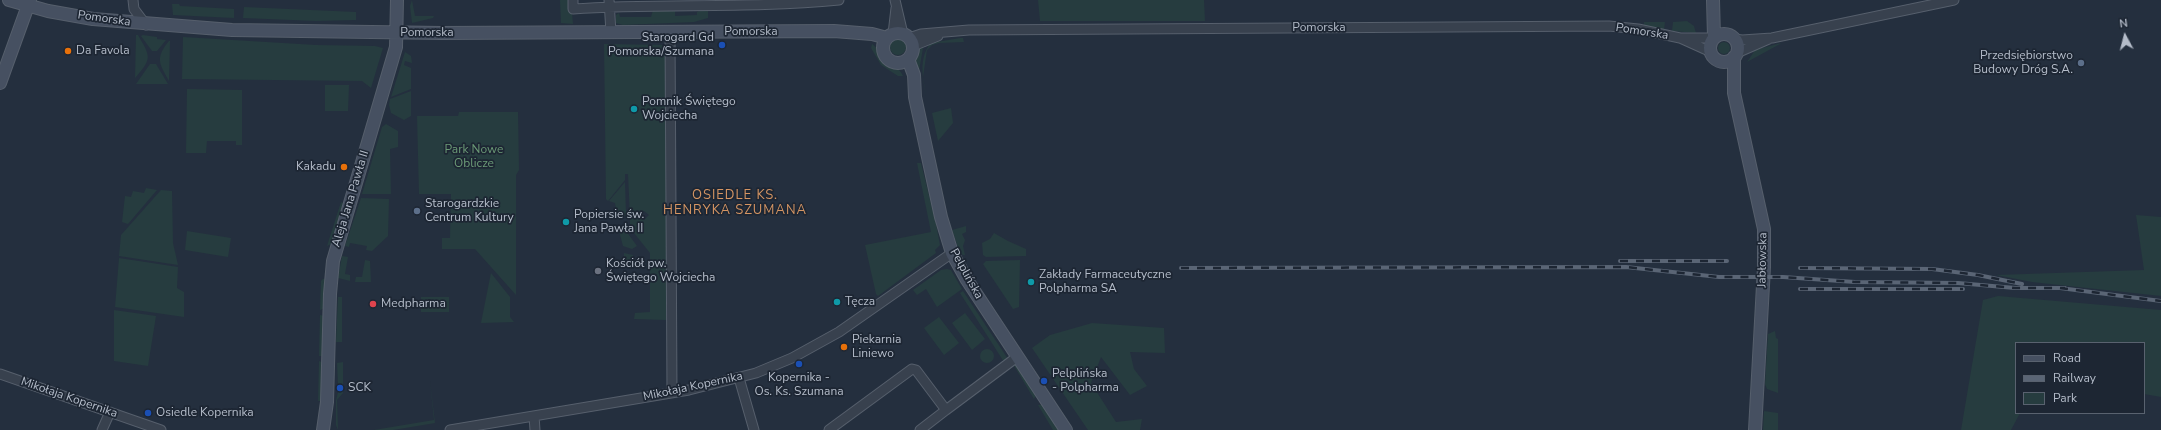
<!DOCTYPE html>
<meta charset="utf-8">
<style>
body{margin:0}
#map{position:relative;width:2161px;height:430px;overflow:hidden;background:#242f3e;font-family:"Nunito Sans",sans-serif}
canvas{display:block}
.legend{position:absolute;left:2015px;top:342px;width:130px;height:72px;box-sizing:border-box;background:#1d2633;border:1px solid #59626f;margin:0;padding:5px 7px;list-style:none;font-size:12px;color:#b4bcc9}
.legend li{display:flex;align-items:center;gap:8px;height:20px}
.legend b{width:20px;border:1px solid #59626f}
.north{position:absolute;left:2105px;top:16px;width:40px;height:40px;-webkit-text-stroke:3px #1d2633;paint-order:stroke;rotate:353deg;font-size:11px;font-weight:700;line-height:16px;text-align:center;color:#b4bcc9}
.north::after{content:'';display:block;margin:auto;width:14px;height:18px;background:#b4bcc9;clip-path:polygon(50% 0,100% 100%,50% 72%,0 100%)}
</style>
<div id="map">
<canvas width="2161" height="430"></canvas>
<ul class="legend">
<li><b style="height:5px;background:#465061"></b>Road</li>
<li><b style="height:5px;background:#5a6575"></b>Railway</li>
<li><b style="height:11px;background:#263c3f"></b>Park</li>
</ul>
<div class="north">N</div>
</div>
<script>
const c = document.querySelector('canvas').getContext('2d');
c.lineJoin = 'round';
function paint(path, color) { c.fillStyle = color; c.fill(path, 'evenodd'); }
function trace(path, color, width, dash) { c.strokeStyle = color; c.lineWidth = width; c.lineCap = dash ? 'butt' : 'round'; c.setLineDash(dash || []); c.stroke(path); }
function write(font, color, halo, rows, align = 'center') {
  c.font = font + ' "Nunito Sans",sans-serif'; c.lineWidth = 3.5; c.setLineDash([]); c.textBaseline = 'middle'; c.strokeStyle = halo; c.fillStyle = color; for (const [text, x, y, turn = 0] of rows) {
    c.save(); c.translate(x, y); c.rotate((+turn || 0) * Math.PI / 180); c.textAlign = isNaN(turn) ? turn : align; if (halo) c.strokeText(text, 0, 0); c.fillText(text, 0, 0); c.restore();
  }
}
paint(new Path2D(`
 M412 0 415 16H434L433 18 412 23 410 6Z
 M560 0H571L573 24 561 23Z
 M1038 0H1204L1205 21H1040Z
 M172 4H179L180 6 234 9V18L173 15Z
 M244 7 356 12V20L316 21 243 18Z
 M705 9 708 10V18L694 22 623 25 616 23V15L619 13 620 17H651L653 10H675V16L697 15V12Z
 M1687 21 1694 26 1696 33 1672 31 1673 22Z
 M1644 22H1665L1664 30 1644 26Z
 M136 35H138C151 57 152 59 135 78Z
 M143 35 157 37V39L166 40 157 51H152L141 36Z
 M183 37 316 45 375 46 383 48 371 88 362 81 182 79Z
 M960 38H963L964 42 939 43 932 45 927 50 923 77 926 96C923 78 918 58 931 43Z
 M890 47a8 8 0 1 1 16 0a8 8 0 1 1-16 0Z
 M169 41H170L169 81C159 63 155 58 169 41Z
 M1718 48a6 6 0 1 1 12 0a6 6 0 1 1-12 0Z
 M1781 43 1780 44 1747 62 1755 50Z
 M604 44 666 45V320L634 319 635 313 650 312V253L630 228V218L640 217 644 220 649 215 644 211 640 215 630 217 628 174H625V180L608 201 606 199Z
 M872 44C878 48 879 54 884 59 890 67 899 66 903 76H898L881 65 871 48Z
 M922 44 923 48 919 71 913 59 917 48Z
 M405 52 411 56 412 63 405 61 404 65 411 68V89L391 97Z
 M150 64H156L168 84H136Z
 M325 85H349L348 111H325Z
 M187 89 242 90V145H236V141H207L206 153H186Z
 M411 91V116L404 120 391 113 389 105 390 99Z
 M951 108 953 123 938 141 932 113Z
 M459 112H518L519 170 516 175V295L475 249H442V238H450L451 194H419L417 116H458Z
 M386 124 398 131V147L390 149 391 194H362L382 127Z
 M917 163H921L934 216 923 164 925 166 940 245 935 250 936 253 878 296 876 294 865 245 931 232Z
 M625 182 626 213 625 216H617L615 203 609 201Z
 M146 188 157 190 128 224 122 222 125 196 131 197 133 191 144 193Z
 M161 190 172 191 173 243 178 265 119 256 121 235Z
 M361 198 389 199 388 236 372 251 366 250 367 246 350 243 349 247 345 246Z
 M341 202 345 204 333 243 327 246Z
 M2136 215 2161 217V296L2032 282 1996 275 2144 270Z
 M966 226V232L962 234 965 240 963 246 965 255H963L960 253 952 230Z
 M187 231 231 238 228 257 185 250Z
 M619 231H626L637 246 632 249 623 246Z
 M994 233 1008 241 1026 249V256L986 257 983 255 982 243 990 239Z
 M624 253 633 255V266H624Z
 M342 256 348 257 345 274 350 275V281L338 278Z
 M119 258 178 267 177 288 184 292V317L115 307Z
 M365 260 370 261 371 282H355L356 277H362Z
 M1020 260 1019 307 1013 309 983 264 986 261Z
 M947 269 951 270 962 289 937 307 926 289 917 295 913 290 941 270Z
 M491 273 510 297V317L514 322 481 323Z
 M323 279H326L325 308 320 310 321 281Z
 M963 291 1008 359 1004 362 960 293Z
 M1998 296 2161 310V397L2144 394V343H2016V413H2020L2011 430H1961L1983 300Z
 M338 297H342V342H336Z
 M421 297H449V312H421Z
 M114 310 156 316 148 366 114 361Z
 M965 313 985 339 972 350 952 323Z
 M320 315 325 316 324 355 322 356H319Z
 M939 317 959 343 944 355 924 328Z
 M1092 323 1164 328 1165 353 1130 352 1134 369 1147 386 1130 395 1101 357 1091 383 1116 422 1142 419 1140 430H1088L1032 348 1050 335Z
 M1775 331 1776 338 1778 339V393L1767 389 1765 384 1768 334Z
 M980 356a7 7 0 1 1 14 0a7 7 0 1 1-14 0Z
 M319 361 324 363 321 401H318Z
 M343 362V393L337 400 338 430 336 425V400L340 385 338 384 337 363Z
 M1013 364H1016L1036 395 1034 399Z
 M430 381 435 423 393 430H374L434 420Z
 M1038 405H1043L1059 430H1053Z
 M1764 411 1778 413V430H1763Z`), '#263c3f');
const street = new Path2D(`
 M133 0 134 9 146 25
 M573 0V9C662 3 750 9 839 0
 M609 0 611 33
 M895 0 903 34
 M670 32 672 393
 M893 34 896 8
 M909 38 921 34 969 30 1609 26 1638 29 1680 38H1713
 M1680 38 1711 52
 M1735 39 1742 40 1772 38 1954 0
 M913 46 938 36
 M1737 53 1769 39
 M0 374 161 430
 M739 378 754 430
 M534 416 535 430
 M102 430 110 412
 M450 430 689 390 756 373 792 358 839 332 952 253
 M829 430 912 369 916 370 946 410 1017 357
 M920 430 946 410`);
const secondary = new Path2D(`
 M9 0 48 11 93 19 232 30 441 33 834 31 872 34 887 38
 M1713 0 1714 37
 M883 48a15 15 0 1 1 30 0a15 15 0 1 1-30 0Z
 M1710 48a14 14 0 1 1 28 0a14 14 0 1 1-28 0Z
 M1734 57V93L1764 229V267L1755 430
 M908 59 914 75 915 97 941 217 952 253 967 280 1066 430
 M0 83 30 0
 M323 430 327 402 330 294 333 261 396 47 397 0`);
trace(street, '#565f6c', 11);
trace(secondary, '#565f6c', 14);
trace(street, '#38414e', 9);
trace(secondary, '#465061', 12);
const rail = new Path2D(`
 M1620 261H1727
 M1181 268 1626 267 1719 277H1783L1855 282 1958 283 2015 288H2065
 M1800 268 1932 269 1978 275 2022 284
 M2060 288 2161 301
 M1800 289H1963`);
trace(rail, '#5a6575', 4);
trace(rail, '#1d2633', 2.5, [8]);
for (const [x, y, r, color] of [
 [722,45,4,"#1a4fb4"],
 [68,51,4,"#e8710a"],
 [2081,63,4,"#5c6f8a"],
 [634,109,4,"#0f9aa8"],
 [344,167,4,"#e8710a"],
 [417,211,4,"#5c6f8a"],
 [566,222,4,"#0f9aa8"],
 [598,271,4,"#6b7280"],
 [1031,282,4,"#0f9aa8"],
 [837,302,4,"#0f9aa8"],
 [373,304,4,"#e0444e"],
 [844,347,4,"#e8710a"],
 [799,364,4,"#1a4fb4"],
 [1044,381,4,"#1a4fb4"],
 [340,388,4,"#1a4fb4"],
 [148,413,4,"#1a4fb4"]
]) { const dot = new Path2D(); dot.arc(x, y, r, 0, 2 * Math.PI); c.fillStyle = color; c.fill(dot); trace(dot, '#1d2633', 1.5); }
write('12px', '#b4bcc9', '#1d2633', [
 ["Pomorska",104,19,8],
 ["Pomorska",1319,28],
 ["Pomorska",751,32],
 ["Pomorska",1642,32,9],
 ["Pomorska",427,33],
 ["Aleja Jana Pawła II",351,199,-73],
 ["Jabłowska",1763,260,-89],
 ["Pelplińska",966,274,61],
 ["Mikołaja Kopernika",693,387,-12],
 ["Mikołaja Kopernika",69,398,19]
]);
write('12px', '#b4bcc9', '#1d2633', [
 ["Starogard Gd",714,38,"right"],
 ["Pomorska/Szumana",714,52,"right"],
 ["Da Favola",76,51],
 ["Przedsiębiorstwo",2073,56,"right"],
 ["Budowy Dróg S.A.",2073,70,"right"],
 ["Pomnik Świętego",642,102],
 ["Wojciecha",642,116],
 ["Kakadu",336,167,"right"],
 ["Starogardzkie",425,204],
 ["Centrum Kultury",425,218],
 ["Popiersie św.",574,215],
 ["Jana Pawła II",574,229],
 ["Kościół pw.",606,264],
 ["Świętego Wojciecha",606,278],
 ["Zakłady Farmaceutyczne",1039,275],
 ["Polpharma SA",1039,289],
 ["Tęcza",845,302],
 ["Medpharma",381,304],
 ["Piekarnia",852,340],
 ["Liniewo",852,354],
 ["Pelplińska",1052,374],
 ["- Polpharma",1052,388],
 ["Kopernika -",799,378,"center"],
 ["Os. Ks. Szumana",799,392,"center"],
 ["SCK",348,388],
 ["Osiedle Kopernika",156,413]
], 'left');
write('12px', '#6b9a76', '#1d2633', [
 ["Park Nowe",474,150],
 ["Oblicze",474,164]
]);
c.letterSpacing = '1px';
write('13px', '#d59563', '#1d2633', [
 ["OSIEDLE KS.",735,196],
 ["HENRYKA SZUMANA",735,211]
]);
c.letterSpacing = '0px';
</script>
